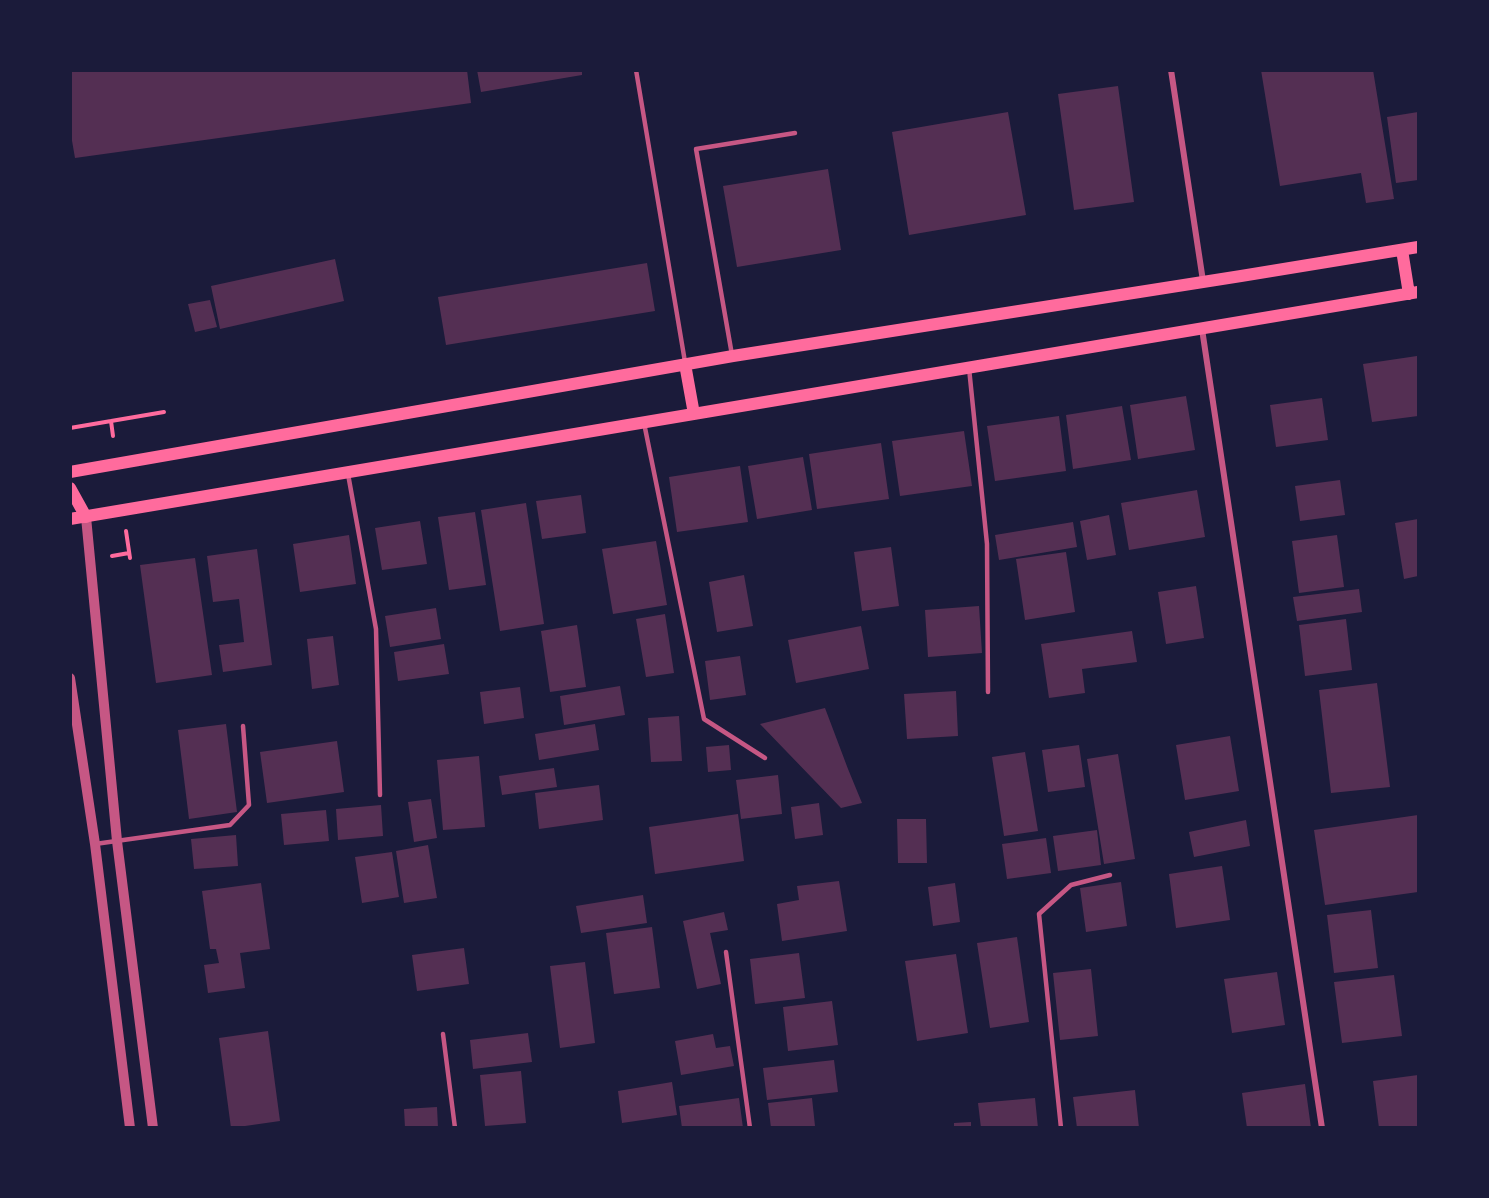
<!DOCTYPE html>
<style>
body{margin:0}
#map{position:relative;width:1489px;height:1198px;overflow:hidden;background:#1b1b3a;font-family:Lato,sans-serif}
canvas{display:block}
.frame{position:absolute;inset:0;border:72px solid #1b1b3a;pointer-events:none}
</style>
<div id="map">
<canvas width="1489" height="1198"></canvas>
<div class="frame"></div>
</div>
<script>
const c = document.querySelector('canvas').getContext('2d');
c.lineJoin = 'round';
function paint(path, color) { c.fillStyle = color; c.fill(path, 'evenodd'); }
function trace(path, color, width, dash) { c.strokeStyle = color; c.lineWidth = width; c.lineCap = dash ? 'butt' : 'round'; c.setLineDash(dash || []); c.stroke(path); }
paint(new Path2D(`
 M70 70H467L471 103 75 158 70 129Z
 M477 70H582V75L481 92Z
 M1261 70H1373L1394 199 1366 203 1361 173 1280 186Z
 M1118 86 1134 202 1074 210 1058 94Z
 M1008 112 1026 215 909 235 892 132Z
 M1418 112V180L1396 183 1387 117Z
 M828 169 841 250 737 267 723 186Z
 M335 259 344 301 220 329 211 286Z
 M647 263 655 311 446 345 438 297Z
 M210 300 217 327 195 332 188 304Z
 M1417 356 1418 365V416L1372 422 1363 364Z
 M1186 396 1195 450 1138 459 1130 405Z
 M1322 398 1328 440 1276 447 1270 405Z
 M1122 406 1131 460 1073 469 1066 415Z
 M1059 416 1066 471 995 481 987 426Z
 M964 431 972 486 900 496 892 441Z
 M881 443 889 499 817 509 809 454Z
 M803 457 812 510 757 519 748 466Z
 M740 466 748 522 677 532 669 477Z
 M1340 480 1345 515 1300 521 1295 486Z
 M1197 490 1205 537 1129 550 1121 503Z
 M581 495 586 533 542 539 536 501Z
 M526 503 544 624 500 631 481 510Z
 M475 512 486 585 449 590 438 517Z
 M1109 515 1116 555 1087 560 1080 521Z
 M1418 519V576L1404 579 1395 523Z
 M420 521 427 564 382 570 375 528Z
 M1073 522 1077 547 999 560 995 535Z
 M349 535 356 584 300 592 293 544Z
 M1337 535 1344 587 1299 593 1292 541Z
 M656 541 667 605 613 614 602 549Z
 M891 547 899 606 862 611 854 552Z
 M257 549 272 665 223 672 219 645 244 642 239 599 213 602 207 556Z
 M1066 552 1075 612 1025 620 1016 559Z
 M195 558 212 675 156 683 140 565Z
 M744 575 753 626 717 632 709 582Z
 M1196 586 1204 638 1166 644 1158 592Z
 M1359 589 1362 612 1297 621 1293 597Z
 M979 606 982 653 928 657 925 610Z
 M436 608 441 639 390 647 385 616Z
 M665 614 674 673 646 677 636 619Z
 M1346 619 1352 670 1305 676 1299 625Z
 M577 625 586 687 550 692 541 631Z
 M861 626 869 669 796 683 788 640Z
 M1132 631 1137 662 1082 669 1085 693 1049 698 1041 644Z
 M333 636 339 685 312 689 307 639Z
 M444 644 449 674 398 681 394 652Z
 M740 656 746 695 710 700 705 661Z
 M1377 683 1390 787 1331 793 1319 690Z
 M620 686 625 715 564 725 560 696Z
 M520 687 524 718 484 724 480 692Z
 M956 691 958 736 907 739 904 694Z
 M825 708 848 769 862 803 841 808 760 724Z
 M679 716 682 761 651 762 648 718Z
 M226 724 237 812 189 819 178 730Z
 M595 724 599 750 539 760 535 734Z
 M1230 736 1239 791 1185 800 1176 745Z
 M337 741 344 792 267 803 260 752Z
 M729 745 731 770 708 772 706 747Z
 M1079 745 1085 787 1048 792 1042 750Z
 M1025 752 1038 831 1004 836 992 757Z
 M1118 754 1135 859 1104 864 1087 759Z
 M479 756 485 827 443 830 437 760Z
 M554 768 557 787 502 795 499 776Z
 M778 775 782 814 741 819 736 780Z
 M599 785 603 820 539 829 535 793Z
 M431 799 437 838 414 842 408 802Z
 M819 803 823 835 795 839 791 807Z
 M381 805 383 836 338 840 336 809Z
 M326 810 329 841 284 845 281 814Z
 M738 814 744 861 655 874 649 827Z
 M1418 815V892L1325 905 1314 830Z
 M897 819H926L927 863H898Z
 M1246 820 1250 846 1194 857 1189 832Z
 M1097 830 1101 865 1058 871 1053 836Z
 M236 835 238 866 194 869 191 839Z
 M1046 838 1051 873 1007 879 1002 844Z
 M428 845 437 898 404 903 396 851Z
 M392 852 399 897 362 903 355 857Z
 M1222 866 1230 920 1176 928 1169 874Z
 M839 881 847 931 782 941 777 904 799 900 797 886Z
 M1121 882 1127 926 1086 932 1080 888Z
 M261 883 270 949 240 953 245 988 208 993 204 965 219 963 216 949H210L202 891Z
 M955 883 960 922 933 926 928 887Z
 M643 895 647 923 581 933 576 906Z
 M1371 910 1378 968 1334 973 1327 915Z
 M724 912 728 930 710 933 721 984 697 989 683 921Z
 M652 927 660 988 614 994 606 933Z
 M1017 937 1029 1022 990 1028 977 943Z
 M464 948 469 984 417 991 412 955Z
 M799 953 805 998 755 1004 750 959Z
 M956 954 968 1033 917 1041 905 961Z
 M585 962 595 1043 560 1048 550 966Z
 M1091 969 1098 1036 1060 1040 1053 973Z
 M1277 972 1285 1025 1232 1033 1224 979Z
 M1394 975 1402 1036 1342 1043 1334 982Z
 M832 1001 838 1045 788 1051 783 1007Z
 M268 1031 280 1121 231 1128 219 1038Z
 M528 1033 532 1062 473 1069 470 1040Z
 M713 1034 716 1048 730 1046 734 1066 681 1075 675 1041Z
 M834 1060 838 1092 767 1100 763 1068Z
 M521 1071 526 1123 485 1126 480 1075Z
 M1418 1075V1128H1379L1373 1081Z
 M672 1082 677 1115 622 1123 618 1091Z
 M1305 1084 1311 1128H1247L1242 1093Z
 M1135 1090 1139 1128H1077L1073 1097Z
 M739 1098 743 1128H682L679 1106Z
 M812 1098 815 1126H804L805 1128H771L768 1103Z
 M1035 1098 1038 1128H981L978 1103Z
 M437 1107 438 1128H405L404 1109Z
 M971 1122V1128H954V1123Z`), '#542f53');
trace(new Path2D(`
 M111 421 113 436
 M70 428 164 412
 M126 531 130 558
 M112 556 129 553`), '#ff6b9d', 4);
trace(new Path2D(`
 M636 70 685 362
 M732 355 696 149 795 133
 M969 368 987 544 988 692
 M644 423 704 719 765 758
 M348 474 376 629 380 795
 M95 844 230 825 249 805 243 726
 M726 952 750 1128
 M443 1034 455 1128
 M1061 1128 1039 914 1071 885 1110 875`), '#c65784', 4.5);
trace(new Path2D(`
 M1171 70 1203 281
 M1202 329 1322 1128`), '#c65784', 6);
trace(new Path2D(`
 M86 517 117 841 153 1128
 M70 678 95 844 130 1128`), '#c65784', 10);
trace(new Path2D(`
 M1402 250 1409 294
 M685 364 694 414
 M70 472 733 356 1241 276 1418 247
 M70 488 86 517
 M70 519 1418 292`), '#ff6b9d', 12);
</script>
